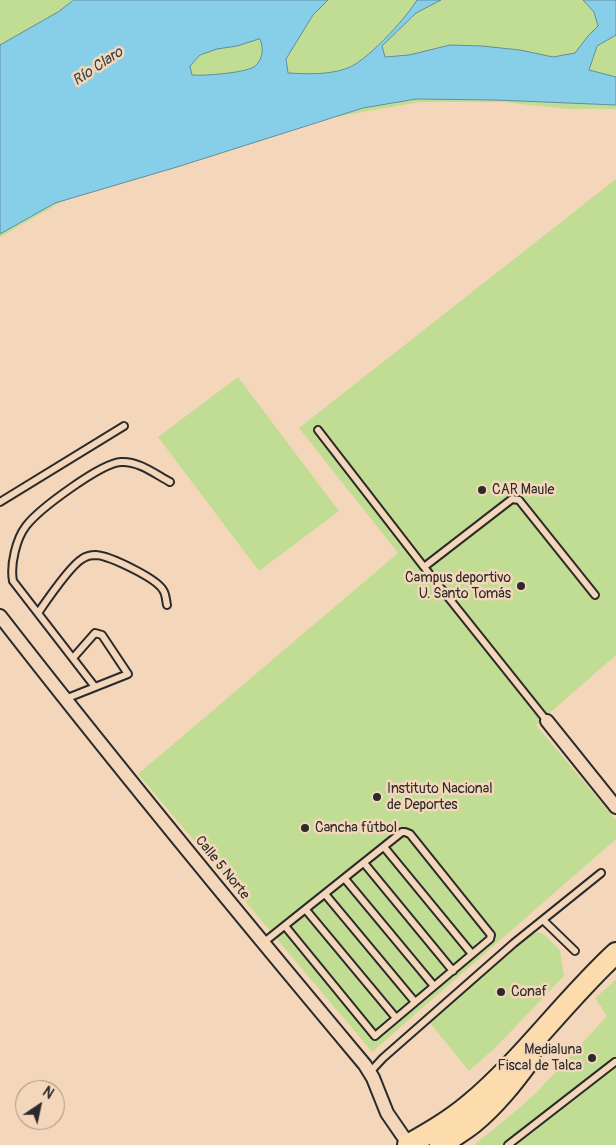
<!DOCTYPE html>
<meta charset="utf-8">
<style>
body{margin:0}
#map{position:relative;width:616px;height:1145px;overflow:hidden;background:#f4d7ba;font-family:Pangolin,sans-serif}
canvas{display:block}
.north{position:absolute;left:15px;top:1080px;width:50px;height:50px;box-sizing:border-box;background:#f4d7ba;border:1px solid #a49281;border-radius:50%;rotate:34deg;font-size:14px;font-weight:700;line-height:20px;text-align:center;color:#2b2b2b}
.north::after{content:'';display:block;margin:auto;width:18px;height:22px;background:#2b2b2b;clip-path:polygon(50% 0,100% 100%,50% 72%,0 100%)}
</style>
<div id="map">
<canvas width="616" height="1145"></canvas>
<div class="north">N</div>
</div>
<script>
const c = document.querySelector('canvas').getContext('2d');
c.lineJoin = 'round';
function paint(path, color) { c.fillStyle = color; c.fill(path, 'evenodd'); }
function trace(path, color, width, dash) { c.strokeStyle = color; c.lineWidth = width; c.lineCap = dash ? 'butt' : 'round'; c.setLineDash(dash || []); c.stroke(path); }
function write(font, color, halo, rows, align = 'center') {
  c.font = font + ' Pangolin,sans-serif'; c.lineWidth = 5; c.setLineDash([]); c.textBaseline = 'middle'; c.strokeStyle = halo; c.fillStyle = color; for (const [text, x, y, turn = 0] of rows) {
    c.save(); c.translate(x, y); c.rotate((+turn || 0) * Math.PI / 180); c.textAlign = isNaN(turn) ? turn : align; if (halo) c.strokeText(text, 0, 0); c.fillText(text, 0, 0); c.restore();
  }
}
paint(new Path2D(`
 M0 0H616V109H568L502 102H421L334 117 235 141 61 202 0 237Z
 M616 179V655L536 725 616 820V839L372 1052 138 774 398 553 299 428Z
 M238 377 339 511 259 571 158 437Z
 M539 932 545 935 560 950 564 976 495 1048 469 1071 430 1023 529 936Z
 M616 980V1145H474L518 1109 536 1093 607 1016 595 998Z`), '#c1dd94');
const water = new Path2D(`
 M74 0H328L313 15 286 59 288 73C306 74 327 75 345 69 366 63 406 18 417 0H441L416 13 382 46 385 57 409 55 450 45 482 46 520 50 553 57 575 53 588 36 598 26 594 12 583 0H616V35L597 46 589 70 616 77V105L496 100 416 99 363 108 177 167 55 203 0 234V45L58 12ZM260 39C264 49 263 60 254 67 243 73 205 76 192 75L190 66 200 55 217 49 237 46Z`);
paint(water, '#87cfe8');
trace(water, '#628d9c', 1);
const service = new Path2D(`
 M318 430 424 567
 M0 502 124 426
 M38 613C47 600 70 566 82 559 86 556 91 555 96 555 110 556 156 578 163 590 166 594 166 601 167 605
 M95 687 13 581C10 565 16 539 26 526 39 509 101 463 121 462 139 461 155 474 170 482
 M65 699 128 674 102 635 95 633 73 658
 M547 721 424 567 512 499 519 500 595 595
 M384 847 472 954
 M364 863 453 971
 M345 879 434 986
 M325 894 415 1002
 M306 910 396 1018
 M543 920 575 951
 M263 943C310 906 356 869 402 832H405L410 834 491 935 490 939 375 1036 285 926
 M370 1072 383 1058 514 943 601 873
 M508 1145 615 1062`);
const minor = new Path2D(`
 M0 616C118 768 241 917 365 1065L373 1078 387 1113 409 1145
 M547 721 616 807`);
const primary = new Path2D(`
 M408 1145C429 1133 450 1121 469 1105 523 1060 564 1001 616 953
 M440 1145C451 1138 463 1131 473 1123 496 1104 513 1082 530 1059`);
trace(service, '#2b2b2b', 10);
trace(minor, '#2b2b2b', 16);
trace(primary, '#2b2b2b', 24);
trace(service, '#f4d7ba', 6);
trace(minor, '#f4d7ba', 12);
trace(primary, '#fcdcac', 20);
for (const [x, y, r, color] of [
 [482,490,5,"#2b2b2b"],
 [521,586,5,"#2b2b2b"],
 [377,797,5,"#2b2b2b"],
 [305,828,5,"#2b2b2b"],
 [501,992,5,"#2b2b2b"],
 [592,1058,5,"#2b2b2b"]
]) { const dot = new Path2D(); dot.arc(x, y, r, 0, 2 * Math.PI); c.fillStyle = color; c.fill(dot); trace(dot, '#f4d7ba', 2); }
write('14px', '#2b2b2b', '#f4d7ba', [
 ["CAR Maule",492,490],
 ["Campus deportivo",511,578,"right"],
 ["U. Santo Tomás",511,594,"right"],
 ["Instituto Nacional",387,789],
 ["de Deportes",387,805],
 ["Cancha fútbol",315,828],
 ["Conaf",511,992],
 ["Medialuna",582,1050,"right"],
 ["Fiscal de Talca",582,1066,"right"]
], 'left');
write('14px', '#2b2b2b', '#f4d7ba', [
 ["Calle 5 Norte",222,868,51]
]);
write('italic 15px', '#394447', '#f4d7ba', [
 ["Río Claro",98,67,-34]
]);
</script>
